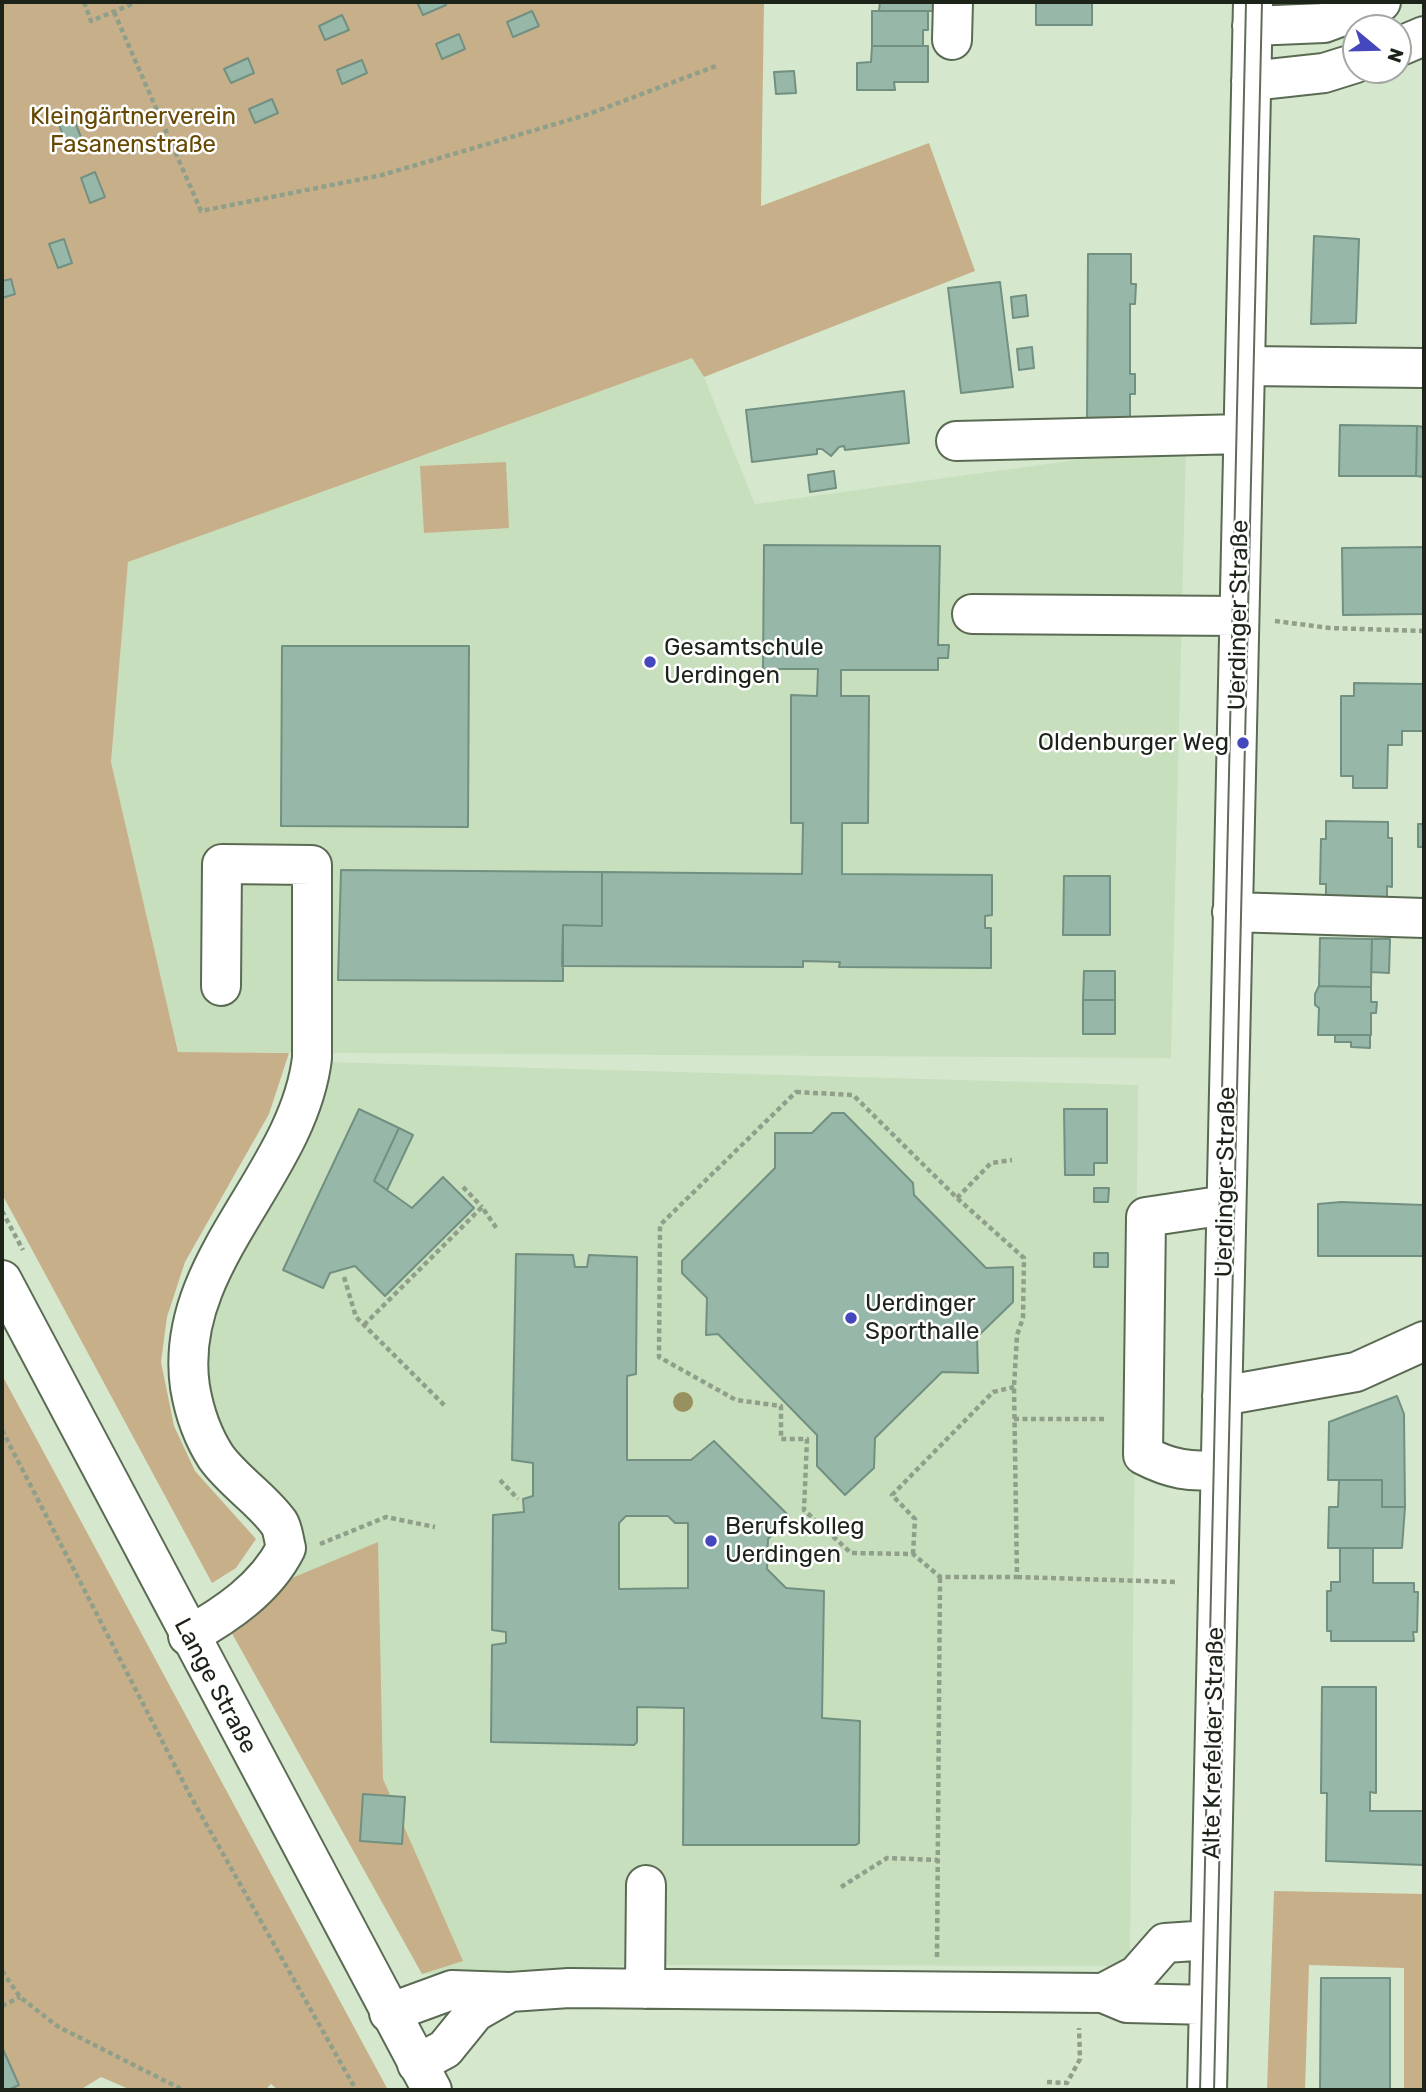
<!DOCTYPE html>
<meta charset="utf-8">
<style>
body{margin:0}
#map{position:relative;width:1426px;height:2092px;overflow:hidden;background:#d5e8cd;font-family:Rubik,sans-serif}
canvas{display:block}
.frame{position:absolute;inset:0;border:4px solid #1c2319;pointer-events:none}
.north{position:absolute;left:1342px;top:14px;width:70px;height:70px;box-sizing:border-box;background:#fff;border:2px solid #a4a7a3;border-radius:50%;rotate:109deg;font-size:19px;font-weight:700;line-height:28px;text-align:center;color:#1c2319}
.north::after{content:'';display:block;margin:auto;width:24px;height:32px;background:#4548bd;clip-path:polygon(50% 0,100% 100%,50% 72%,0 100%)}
</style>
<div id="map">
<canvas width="1426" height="2092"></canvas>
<div class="frame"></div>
<div class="north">N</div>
</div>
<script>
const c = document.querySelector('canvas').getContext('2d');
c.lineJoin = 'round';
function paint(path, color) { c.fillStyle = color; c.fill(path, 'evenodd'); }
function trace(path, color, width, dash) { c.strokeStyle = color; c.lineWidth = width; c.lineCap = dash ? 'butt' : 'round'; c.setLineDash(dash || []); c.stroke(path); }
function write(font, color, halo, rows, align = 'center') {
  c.font = font + ' Rubik,sans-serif'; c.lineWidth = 5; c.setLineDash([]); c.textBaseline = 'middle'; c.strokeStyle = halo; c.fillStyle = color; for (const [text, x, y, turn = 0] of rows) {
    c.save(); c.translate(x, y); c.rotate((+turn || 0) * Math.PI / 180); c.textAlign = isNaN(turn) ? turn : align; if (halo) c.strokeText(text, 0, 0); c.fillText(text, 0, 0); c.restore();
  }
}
paint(new Path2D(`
 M692 358 704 377 755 504 1186 445 1171 1058 178 1052 111 762 128 561Z
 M327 1062 1138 1085 1130 1966 645 1965 422 1974 229 1628 292 1578 286 1504 232 1451 201 1380 211 1308Z`), '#c8dfbe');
paint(new Path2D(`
 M2 2H764L761 206 929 143 975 271 704 377 692 358 128 562 111 762 178 1052 289 1053 269 1114 185 1262 167 1317 161 1362 174 1426 195 1471 256 1539 236 1568 212 1583 2 1194Z
 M506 462 509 528 424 533 420 466Z
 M2 1375 388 2090H278L271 2084 265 2090H131L101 2077 80 2090H2Z
 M378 1542 383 1779 463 1961 422 1974 229 1628 292 1578Z
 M1274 1891 1424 1894V2090H1404V1968L1309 1965 1305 2090H1267Z`), '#c7b089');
const building = new Path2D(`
 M417 2H445L446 5 423 15Z
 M880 2H935V11H879Z
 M1036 2H1092V25H1036Z
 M532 11 539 26 513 37 507 22Z
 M872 11H928V30H923V46H872Z
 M342 15 349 30 325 40 319 26Z
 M459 34 465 49 442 59 436 44Z
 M872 46H928V82H894L895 90H857V63L871 62Z
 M248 58 254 73 231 83 224 69Z
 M362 60 367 73 342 84 337 70Z
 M794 71 796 93 776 94 774 72Z
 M272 99 278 113 255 123 249 109Z
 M74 120 84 144 69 150 59 125Z
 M95 172 105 197 90 203 81 178Z
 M1314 236 1359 239 1356 323 1311 324Z
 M64 239 72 263 58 268 49 244Z
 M1088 254H1131V284H1136L1135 304H1130V374H1135V394H1130V424H1087Z
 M11 279 15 294 2 298V281Z
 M1000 282 1013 387 961 393 948 288Z
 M1026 295 1028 316 1013 318 1011 297Z
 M1032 347 1034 368 1019 370 1017 349Z
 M904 391 909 443 845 450 844 446 839 447 831 456 822 449H817V454L752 462 746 410Z
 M1340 425 1417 426 1416 476H1339Z
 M1417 426 1424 427V477L1416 476Z
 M834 471 836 488 810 492 808 475Z
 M764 545 940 546 938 645H949L948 658H938V670H841V696H869L868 823H842V874L992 875V915L985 916V928H991V968L839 967 840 962 803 961V967L562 966 563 925 602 926V872L802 874 803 823H791V695L817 696 818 669H763Z
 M1424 547V614L1343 615 1342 548Z
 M282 646H469L468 827 281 826Z
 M1354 683 1424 684V731H1402V745H1388L1387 788H1353V776H1341V696H1354Z
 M1326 821 1388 822V838H1392V887L1387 886V903H1326V884H1320L1321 839H1326Z
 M1418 824H1424V847H1418Z
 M341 870 602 872V926L563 925V981L338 980Z
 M1064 876H1110V935H1063Z
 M1320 938 1372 939 1371 987 1319 986Z
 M1372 939H1390L1389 973 1371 972Z
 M1084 971H1115V1000H1083Z
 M1319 986 1371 987V1002H1377L1376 1013H1371V1035H1318L1319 1008 1315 1005V994Z
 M1083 1000H1115V1034H1083Z
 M1335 1035H1370V1048L1351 1047V1042H1335Z
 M359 1109 399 1128 374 1181 412 1208 443 1177 474 1208 385 1296 355 1266 330 1273 323 1288 283 1270Z
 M1064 1109H1107V1163H1094V1175H1065Z
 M832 1113H844L913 1183 914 1195 986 1268 1013 1267V1302L977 1337 978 1373 942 1372 875 1438 874 1468 845 1495 817 1466V1435L718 1334 706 1335 707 1298 682 1273V1261L775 1168V1133H812Z
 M399 1128 413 1135 387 1190 374 1181Z
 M1094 1188H1109L1108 1202H1094Z
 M1341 1202 1424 1205V1256H1318V1204Z
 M1094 1253H1108V1267H1094Z
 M516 1254 573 1255 575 1267H587L589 1255 637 1257 636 1374 627 1376V1460H691L714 1441 789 1516 768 1539 767 1569 786 1588 824 1591 822 1718 860 1721 859 1843 856 1845H683L684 1708 637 1707V1742L634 1745 491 1742 492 1645 506 1643V1632L492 1630 493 1515 524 1512 523 1499 533 1496V1463L512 1460ZM626 1516H668L675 1523H688V1588L619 1589V1523Z
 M1397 1396 1404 1414 1405 1507H1382V1480H1328L1329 1422Z
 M1339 1480H1382V1507H1405L1402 1548H1328L1329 1507H1338Z
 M1340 1548H1373V1583H1414V1592H1418L1417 1632H1413L1414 1641H1331V1631H1327V1591H1331V1582H1340Z
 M1322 1687H1376V1793L1370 1792V1811H1424V1865L1326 1861 1327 1793H1321Z
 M363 1794 405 1797 402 1844 360 1841Z
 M1321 1978H1390V2090H1320Z
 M2 2047 19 2085 8 2090H2Z`);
paint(building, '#97b7a8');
trace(building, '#729081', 2);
const minor = new Path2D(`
 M1252 26 1324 23 1381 2
 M952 40 953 2
 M1398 47 1424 36
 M1251 81 1324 73 1356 63
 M1245 366 1424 368
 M956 441 1243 434
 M972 614 1239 616
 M1232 912 1424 918
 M1222 1396 1356 1372 1424 1341
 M1220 1469C1191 1473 1170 1469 1143 1455L1146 1217 1226 1205
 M188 1636C226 1615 266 1588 286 1548 284 1541 283 1529 279 1523 262 1499 234 1482 216 1457 203 1437 194 1411 190 1387 172 1263 298 1176 312 1058V865L222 864 221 986
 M645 1989 646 1885
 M1103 1993 1137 1975 1165 1943 1210 1940
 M389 2013 452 1990 510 1992 569 1988 1103 1993 1127 2003 1209 2005
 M417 2064 445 2049 475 2012 510 1992
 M1207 2090 1253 2`);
const major = new Path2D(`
 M2 1280 432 2090`);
trace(minor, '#5a6a53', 42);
trace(major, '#5a6a53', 42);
trace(new Path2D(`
 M84 2 91 21 137 2
 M114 12 201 211 382 175 586 115 716 66
 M1275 621 1330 628 1424 631
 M796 1092 853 1095 957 1198 1024 1258 1023 1318 1017 1335 1014 1387 1017 1577H940L913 1554 851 1553 804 1510 807 1439H781V1406L736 1400 659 1357 660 1225Z
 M463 1187 482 1207
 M957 1198 991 1163 1012 1160
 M2 1211 23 1250
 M344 1277 356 1317 445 1406
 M364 1325 482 1207 497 1229
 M1014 1419H1107
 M2 1430 191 1797 356 2090
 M500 1480 518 1499
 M320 1544 386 1517 435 1527
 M913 1554 915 1519 892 1495 993 1392 1014 1387
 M1017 1577 1175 1582
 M841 1887 887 1858 938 1860
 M937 1957 940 1577
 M2 1971 20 1997 57 2026 183 2090
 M2 2006 20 1997
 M1047 2082 1067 2083 1080 2059 1079 2028`), '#909f8a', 4.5, [5, 3.5]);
trace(minor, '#fff', 38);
trace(major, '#fff', 38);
trace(new Path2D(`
 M1200 2090 1246 2
 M1214 2090 1262 2`), '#616c5c', 2);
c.fillStyle = '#98905e';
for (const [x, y] of [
 [683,1402]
]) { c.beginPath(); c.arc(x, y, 10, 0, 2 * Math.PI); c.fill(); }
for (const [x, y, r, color] of [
 [650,662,7,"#4548bd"],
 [1243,743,7,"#4548bd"],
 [851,1318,7,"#4548bd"],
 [711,1541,7,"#4548bd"]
]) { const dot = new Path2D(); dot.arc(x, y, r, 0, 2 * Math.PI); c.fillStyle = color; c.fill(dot); trace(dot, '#fff', 2.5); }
write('24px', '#664803', '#fff', [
 ["Kleingärtnerverein",133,117],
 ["Fasanenstraße",133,145]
]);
write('24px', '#1c2319', '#fff', [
 ["Uerdinger Straße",1239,615,-89],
 ["Uerdinger Straße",1226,1182,-89],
 ["Lange Straße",215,1686,62],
 ["Alte Krefelder Straße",1214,1743,-89]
]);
write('24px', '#1c2319', '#fff', [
 ["Gesamtschule",664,648],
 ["Uerdingen",664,676],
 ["Oldenburger Weg",1229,743,"right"],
 ["Uerdinger",865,1304],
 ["Sporthalle",865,1332],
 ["Berufskolleg",725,1527],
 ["Uerdingen",725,1555]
], 'left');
</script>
